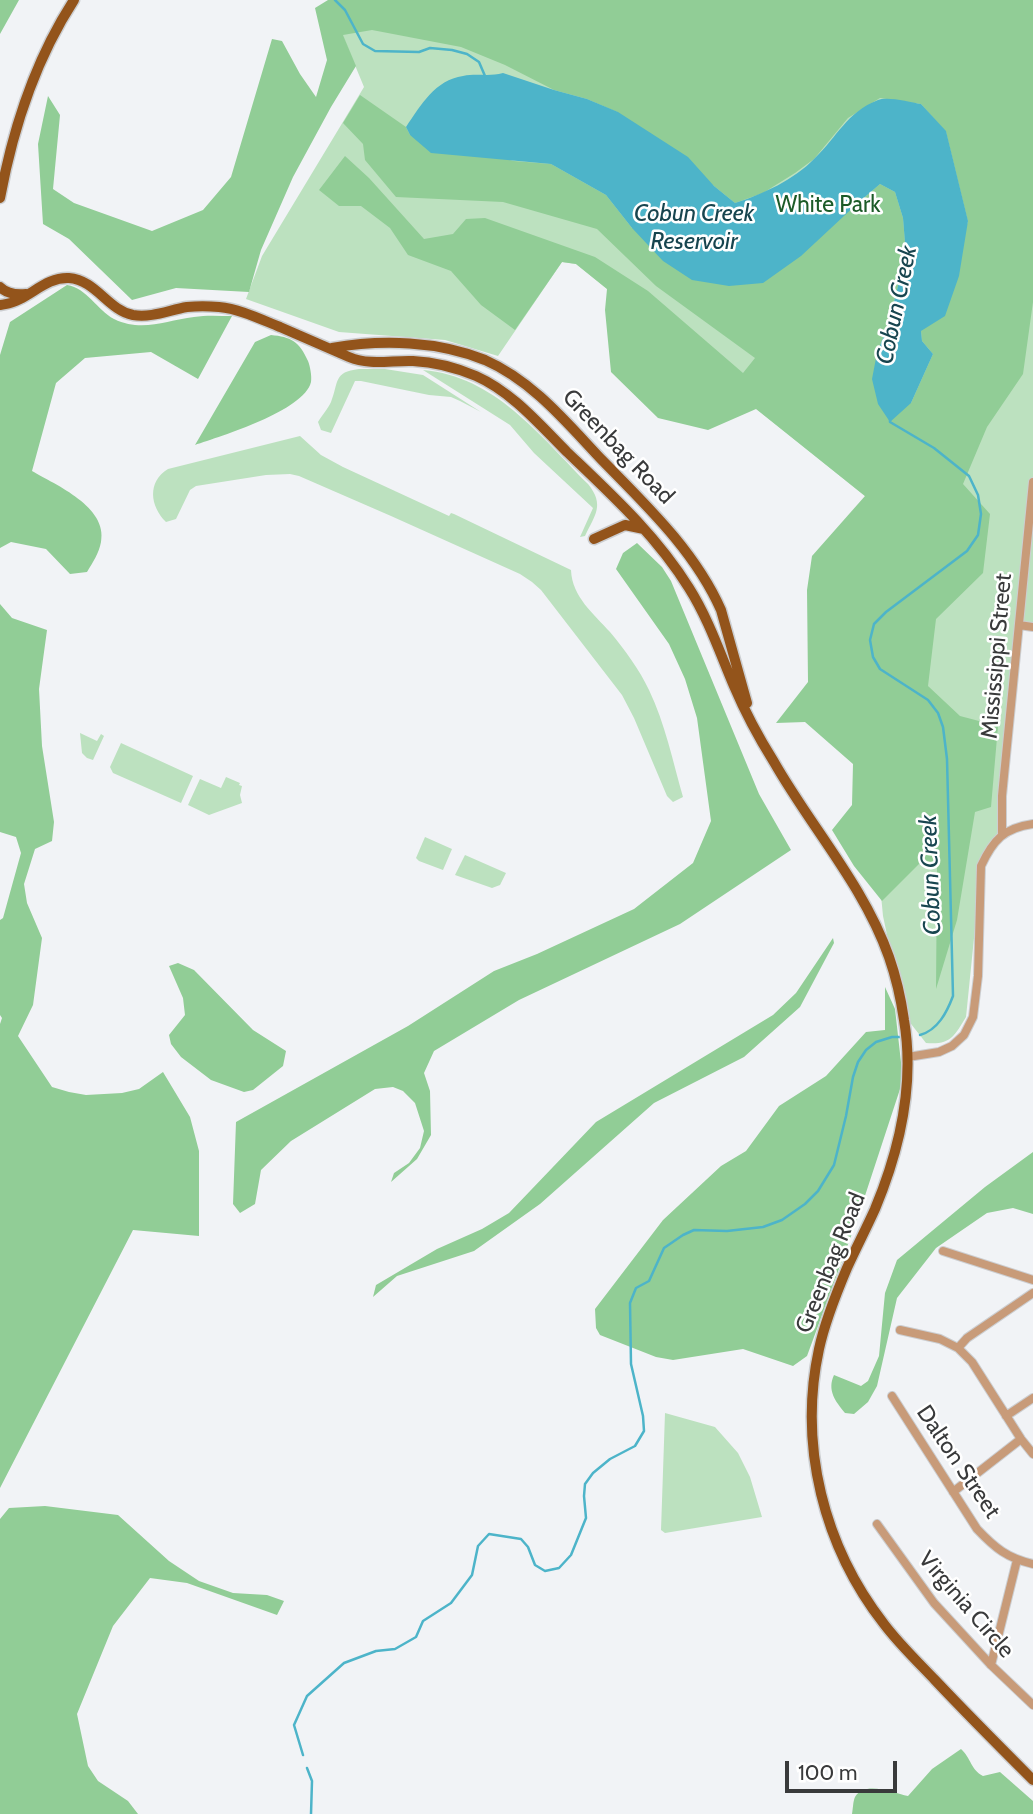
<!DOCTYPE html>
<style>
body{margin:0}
#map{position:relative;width:1033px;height:1814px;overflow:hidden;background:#f1f3f6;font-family:Cabin,sans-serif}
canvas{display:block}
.scale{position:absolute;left:785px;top:1761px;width:112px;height:32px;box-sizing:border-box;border:4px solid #393a3b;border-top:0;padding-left:9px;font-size:21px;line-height:24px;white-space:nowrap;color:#393a3b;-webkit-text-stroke:5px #fff;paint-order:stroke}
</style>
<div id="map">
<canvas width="1033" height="1814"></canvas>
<div class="scale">100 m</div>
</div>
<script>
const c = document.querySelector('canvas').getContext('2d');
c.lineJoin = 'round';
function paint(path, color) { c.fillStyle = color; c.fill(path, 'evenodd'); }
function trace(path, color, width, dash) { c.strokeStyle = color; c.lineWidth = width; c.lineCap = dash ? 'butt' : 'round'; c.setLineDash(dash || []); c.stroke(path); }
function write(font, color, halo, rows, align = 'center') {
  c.font = font + ' Cabin,sans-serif'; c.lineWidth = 5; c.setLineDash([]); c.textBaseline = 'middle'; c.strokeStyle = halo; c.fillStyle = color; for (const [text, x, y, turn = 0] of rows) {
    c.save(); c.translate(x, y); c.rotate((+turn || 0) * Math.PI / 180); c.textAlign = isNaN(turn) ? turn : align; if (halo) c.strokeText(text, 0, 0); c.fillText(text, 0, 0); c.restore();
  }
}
paint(new Path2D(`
 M328 0H1033V627L1019 625 1002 833 986 854 980 879 966 1017C954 1037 950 1045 926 1043L904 1015 883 916 849 562 886 513 576 264 562 262 498 356 445 340 339 332 246 299 262 256 364 87Z
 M359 369H385L423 375 481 412 460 401 451 397 429 395 361 381H355L331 433 321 430 318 422C322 415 328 409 331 402 339 382 333 372 359 369Z
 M423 370C495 376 540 436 588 484 605 505 595 515 585 536L580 537 593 508 534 453 510 425Z
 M300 436 321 455 343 467 449 516 451 513 454 514 571 570C572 597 594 614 610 632 625 650 639 669 649 690 665 723 673 762 683 797L673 802 667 796 634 718 622 695 541 590 532 582 520 574 391 516 299 476 290 474 266 475 196 486 190 490 176 519 166 522C150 506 147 482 168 469Z
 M80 733 97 741 101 734 104 736 93 760 87 758 82 753Z
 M121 743 193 776 181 803 113 773 110 767Z
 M226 777 240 783 239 785 242 786 240 795 242 803 209 815 188 805 200 779 221 788Z
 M425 837 452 849 443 870 419 861 416 858Z
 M465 855 506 873 500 885 492 888 455 875Z
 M665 1413 715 1427 738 1453 750 1477 762 1517 665 1533 661 1530Z`), '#bce1bf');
paint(new Path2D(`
 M0 0H19L0 34Z
 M328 0H1033V302L1023 374 987 427 963 484 990 514 983 573 936 619 928 686 960 716 998 726 991 807 975 812 957 920 936 989 937 867 919 864 882 901 854 866 832 830 852 805 853 764 805 722 776 723 808 682 807 590 812 556 865 496 756 409 708 430 658 418 611 372 605 310 607 289 576 264 562 262 515 330 481 305 451 271 408 255 390 228 361 206H339L319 190 345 156 369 178 424 239 453 234 466 219 485 218 595 257 648 291 743 373 755 358 656 286 597 229 503 202 396 197 365 160 363 144 343 123 360 95 406 127 410 135 514 161 551 164 606 195 632 228 859 202 880 184 895 192 903 218 906 255 888 325 877 353 911 403 933 354 922 341 921 331 968 222 946 132 921 104 880 98 848 118 814 159 795 173 763 193 735 203 714 186 617 112 587 99 554 90 505 65 461 47 372 30 343 35 356 66 331 107 293 177 261 250 249 292 176 288 132 300 69 239 43 224 38 144 48 96 60 115 53 189 74 203 152 231 203 210 231 177 272 39 282 41 300 74 316 97 327 60 315 8Z
 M67 285C87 288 97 310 114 319 143 333 166 320 194 317 206 315 219 316 232 316L198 379 151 352 85 358 56 383 32 471C56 485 108 507 101 542 99 553 93 562 87 572L70 574 46 549 11 542 0 548V355L10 322Z
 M271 335C291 337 299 341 308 361 310 366 312 376 311 382 304 411 221 436 195 445L255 342Z
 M637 543 662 567 671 581 759 794 791 850 680 924 519 1000 434 1051 424 1073 430 1091 431 1135 417 1159 391 1182 394 1173 409 1163 420 1148 424 1131 415 1103 403 1091 393 1087 375 1089 291 1141 261 1170 255 1204 240 1213 233 1204 236 1122 408 1026 494 971 537 954 634 909 693 863 711 821 697 718 685 679 669 644 616 569 623 553Z
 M0 604 12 618 47 630 39 689 42 746 54 822 52 841 35 849 24 884 27 903 42 938 33 1005 18 1036 52 1087 69 1092 86 1095 122 1093 139 1089 163 1072 190 1117 199 1151V1236L133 1230 0 1488V1024L2 1018 0 1015V920L3 918 21 853 16 837 0 832Z
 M833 938 834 943 800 1007 744 1057 654 1103 540 1204 474 1251 397 1276 373 1297 376 1285 437 1249 482 1229 509 1213 596 1122 773 1015 796 993Z
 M178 963 194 970 253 1030 286 1051 283 1066 253 1090 244 1092 211 1080 181 1057 171 1044 169 1035 185 1015 183 998 169 966Z
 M885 987 895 1009 903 1080 858 1217 807 1356 793 1366 743 1349 673 1360 656 1357 600 1335 596 1328 595 1309 663 1220 721 1166 746 1151 779 1106 826 1076 866 1032 885 1030Z
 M1033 1152V1214L1013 1208 987 1213 936 1248 897 1298 877 1386 868 1402 854 1414 845 1413C835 1401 827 1390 834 1375L861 1386 868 1381 879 1356 885 1293 897 1260 985 1187Z
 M45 1506 118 1515 169 1561 199 1581 233 1593 267 1595 284 1601 277 1615 187 1583 150 1578 113 1626 77 1714 88 1766 98 1781 128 1801 138 1814H0V1519L9 1508Z
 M961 1749C971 1758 971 1770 983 1776L1000 1772 1033 1801V1814H852C853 1809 853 1801 855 1797 865 1780 893 1793 908 1796L932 1769Z`), '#91cd96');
paint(new Path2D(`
 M503 73 554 90 587 99 618 112 688 157 714 186 735 203C763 194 794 180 815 158 837 137 847 112 878 100 887 96 910 102 921 104L946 131 968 221 959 276 945 316 921 331 922 341 933 354 911 403 890 422 878 404 872 379 877 353 888 325 906 255 903 218 895 192 880 184 859 202 801 256 763 283 729 286 692 280 663 261 632 228 606 195 551 164 431 153 410 135 406 127C421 105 435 80 463 76 477 73 489 77 503 73Z`), '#4db4c9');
trace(new Path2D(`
 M335 0 345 10 363 44 375 51 419 52 430 48 452 50 467 54 479 62 485 76
 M890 420V422L934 448 969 476 978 495 981 514 978 535 967 551 886 612 874 624 870 640 873 657 880 669 928 700 938 713 943 727 947 759 953 996C947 1012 938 1030 920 1035
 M303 1755 294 1725 307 1696 344 1663 376 1651 395 1649 416 1637 423 1621 451 1603 472 1575 478 1546 489 1534 521 1539 528 1547 535 1565 545 1571 559 1568 571 1555 586 1518 584 1496 585 1484 593 1473 610 1459 635 1446 644 1431 643 1416 631 1364 630 1303 636 1288 649 1281 664 1248 683 1235 694 1230 727 1231 763 1227 782 1220 805 1204 818 1191 834 1165 846 1116 853 1077 858 1062 866 1050 876 1042 892 1037H900
 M307 1768 312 1781 311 1814`), '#4db4c9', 2.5);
const minor = new Path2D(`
 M1019 625 1033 627
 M1002 833V796L1033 482
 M908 1057 939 1052 952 1046 964 1035 973 1017 978 976 981 866C993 840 1004 828 1033 824
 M943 1251 1033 1280
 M900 1330 940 1339 958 1348 972 1362 1021 1439 1033 1454
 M958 1348 967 1338 1033 1293
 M892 1396 977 1529C995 1548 1007 1558 1033 1564
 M1006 1416 1033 1398
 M953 1492 1021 1439
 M877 1524 934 1603 991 1665 1033 1705
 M991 1665 1017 1560`);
const major = new Path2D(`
 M0 198C13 128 35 60 74 0
 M0 287C7 294 16 295 26 294
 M0 305C11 303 10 304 20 299 36 291 50 277 69 278 96 280 108 310 133 315 152 318 169 310 187 307 197 306 208 306 219 307 240 309 260 319 280 327 303 337 326 347 349 357 370 366 392 360 413 361 434 362 457 368 476 376 512 392 539 424 567 452 611 494 656 535 689 588 708 618 720 653 734 686 745 712 759 738 774 762 811 827 864 886 889 957 896 977 901 999 904 1020 915 1085 900 1149 875 1209 866 1229 856 1248 847 1268 836 1294 825 1321 819 1349 798 1446 824 1547 884 1624 899 1644 918 1662 935 1680 967 1714 1000 1747 1033 1780
 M332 348C382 339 438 341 485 360 533 381 567 423 602 460 646 505 695 551 721 610L747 703
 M594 539 625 525 644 529`);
trace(minor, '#ccced1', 10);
trace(major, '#ccced1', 13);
trace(minor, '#c89b79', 8);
trace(major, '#93541b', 10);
write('23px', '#1c5b28', '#fff', [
 ["White Park",828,205]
]);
write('23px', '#393a3b', '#fff', [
 ["Greenbag Road",618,447,46],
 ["Mississippi Street",997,656,-85],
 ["Greenbag Road",831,1263,-68],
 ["Dalton Street",958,1462,56],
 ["Virginia Circle",966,1605,49]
]);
write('italic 24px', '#17454f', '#fff', [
 ["Cobun Creek",694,214],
 ["Reservoir",694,242],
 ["Cobun Creek",897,305,-78],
 ["Cobun Creek",931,875,-92]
]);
</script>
